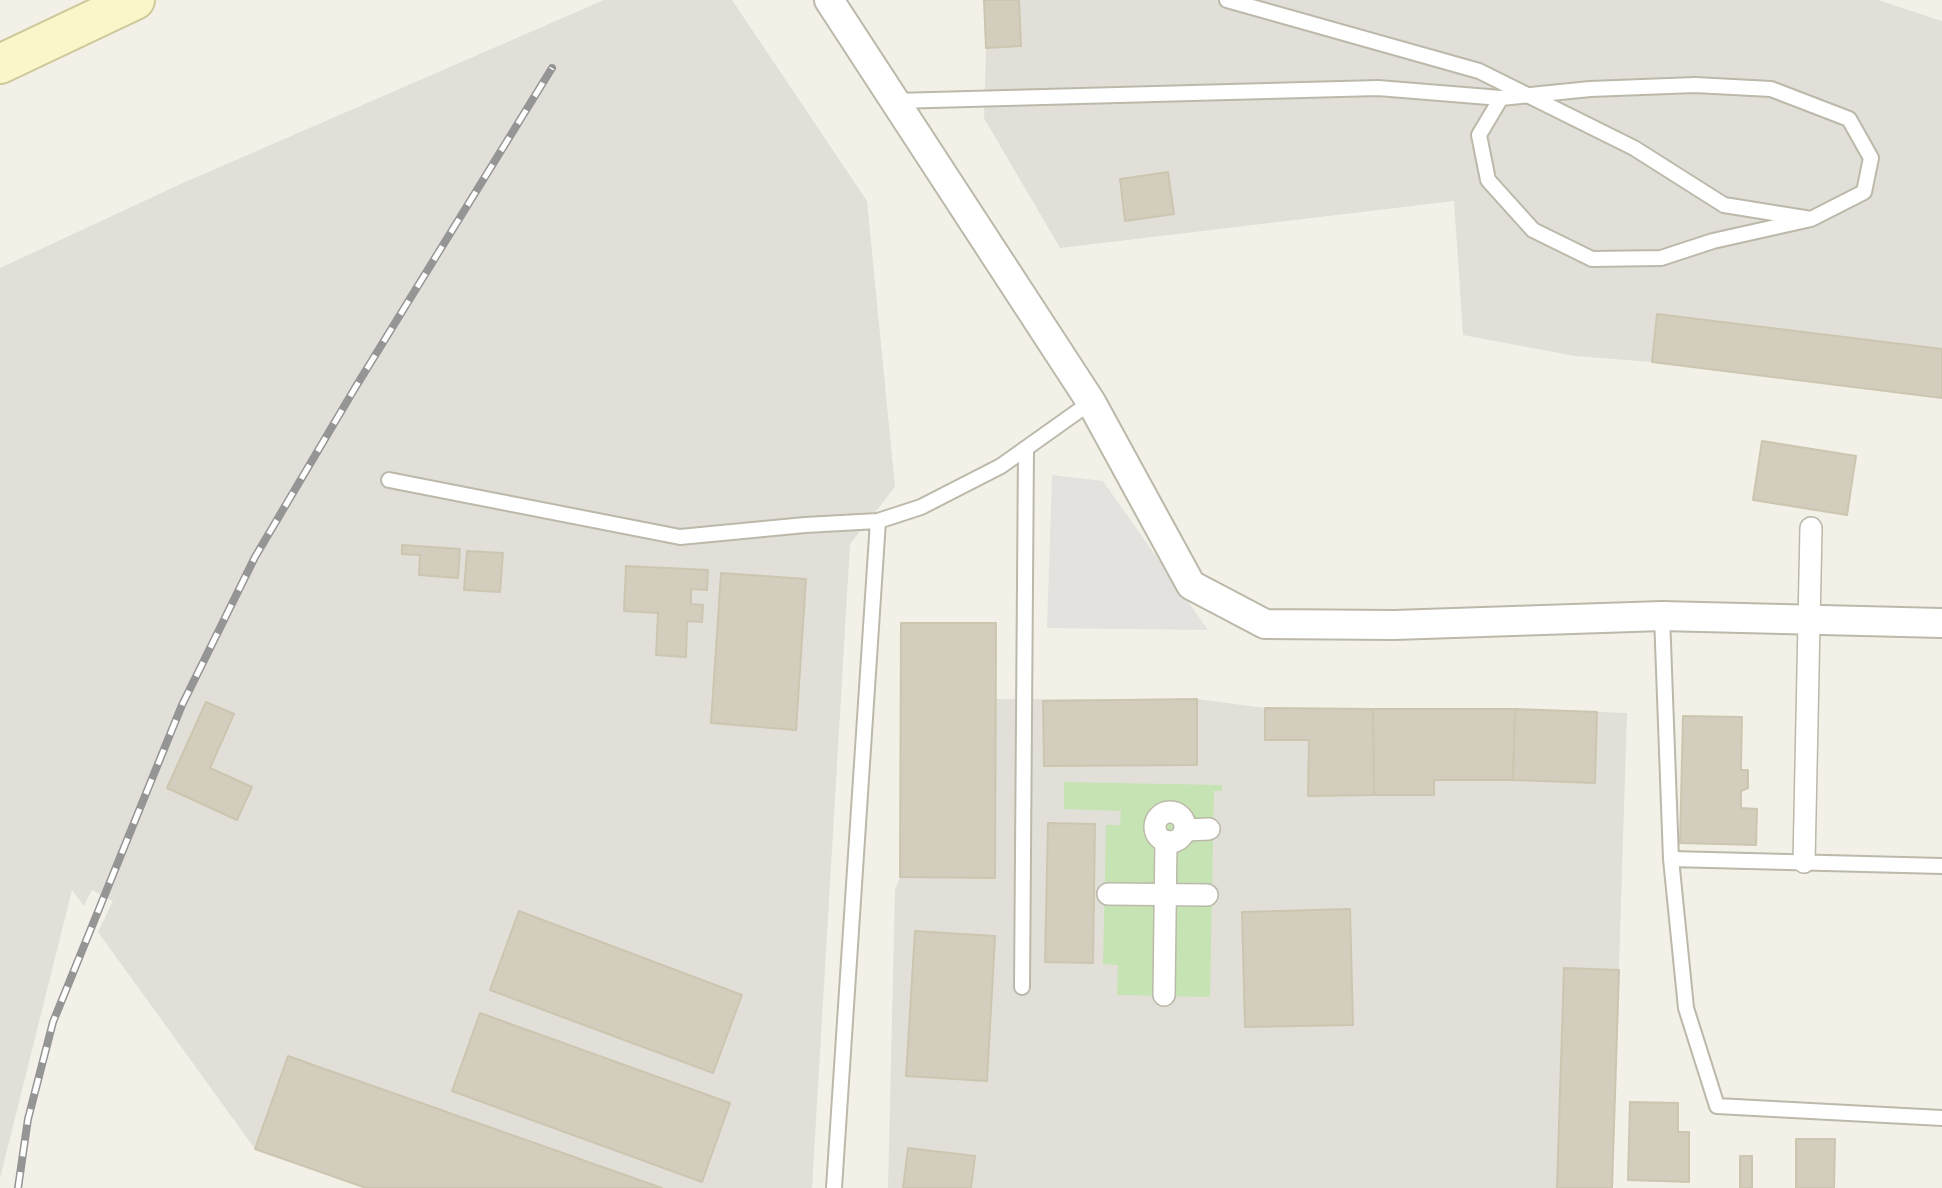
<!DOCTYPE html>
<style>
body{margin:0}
canvas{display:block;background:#f2f0e7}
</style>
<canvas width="1942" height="1188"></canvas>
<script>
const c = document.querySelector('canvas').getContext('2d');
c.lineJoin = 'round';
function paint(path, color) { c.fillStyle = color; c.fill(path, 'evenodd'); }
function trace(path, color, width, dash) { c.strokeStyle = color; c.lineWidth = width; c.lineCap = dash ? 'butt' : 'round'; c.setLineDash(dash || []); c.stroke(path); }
paint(new Path2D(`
 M604 0H732L867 201 895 487 850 544 812 1188H366L255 1149 98 932 113 901 92 890 84 906 72 890 0 1178V268L183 183Z
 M984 0H1878L1942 21V398L1652 362 1575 356 1463 335 1454 201 1060 248 984 118 986 48Z
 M901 623 996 699H1197L1265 708 1515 709 1627 713 1612 1188H888L895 890 900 877Z`), '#e1dfd8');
paint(new Path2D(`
 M1064 782 1222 785V791H1214L1210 997 1117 995 1118 965 1103 964 1106 825H1120L1121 811 1064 809Z`), '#c6e3b3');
paint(new Path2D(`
 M1052 475 1103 481 1208 630 1047 628Z`), '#e3e2de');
const building = new Path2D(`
 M984 0H1019L1021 46 986 48Z
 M1168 172 1174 214 1125 221 1120 179Z
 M1657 314 1942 349V398L1652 362Z
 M1762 441 1856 456 1847 515 1753 500Z
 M402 545 460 549 458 578 419 575 420 555 402 554Z
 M467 551 503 553 500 592 464 590Z
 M626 566 708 570 707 590 691 589V604L703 605 702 622 687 621 686 657 656 655 658 613 624 611Z
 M721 573 806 579 796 730 711 723Z
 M901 623H996L995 878 900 877Z
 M1197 699V765L1044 766 1043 701Z
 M206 702 234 714 210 768 252 787 237 820 167 788Z
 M1265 708 1373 709 1374 795 1308 796 1309 740H1265Z
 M1373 709H1515L1513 780H1434V795H1374Z
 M1515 709 1597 712 1595 783 1513 780Z
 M1683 716 1742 717 1741 770H1748V788L1741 791V808L1757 809 1756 845 1680 843Z
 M1048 823 1095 824 1093 963 1045 962Z
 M1350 909 1353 1025 1245 1027 1242 912Z
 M519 911 742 995 713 1073 490 990Z
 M915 931 995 936 987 1081 906 1076Z
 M1564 968 1619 970 1612 1188H1557Z
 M480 1013 730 1103 702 1182 452 1091Z
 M288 1056 662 1188H366L255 1149Z
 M1630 1102 1678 1103V1132H1689V1182L1628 1180Z
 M1796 1139H1835L1834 1188H1796Z
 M908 1148 975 1156 971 1188H903Z
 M1740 1156H1752V1188H1740Z`);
paint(building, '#d2cdbd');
trace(building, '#ccc6b1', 2);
const service = new Path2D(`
 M1227 0 1479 71 1634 148 1724 205 1811 219 1864 192 1871 158 1849 119 1771 89 1695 85 1590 89 1501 98 1479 135 1488 180 1533 230 1592 259 1661 258 1713 241 1811 219
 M895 101 1378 88 1501 98
 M389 480 680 537 805 525 878 521 921 507 1001 466 1091 402
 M1662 616 1671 859 1686 1008 1717 1106 1942 1118
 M1671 859 1942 866
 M1022 987 1026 448
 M834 1188 878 521`);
const pedestrian = new Path2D(`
 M1155 827a15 15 0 1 1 30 0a15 15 0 1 1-30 0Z
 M1185 830 1209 829
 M1804 862 1811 528
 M1108 894 1207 895
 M1164 995 1166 841`);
const minor = new Path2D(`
 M829 0 1091 402 1191 585 1265 624 1394 625 1662 616 1942 623`);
const secondary = new Path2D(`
 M0 64 135 0`);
trace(service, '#bcb9aa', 18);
trace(pedestrian, '#bcb9aa', 24);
trace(minor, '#bcb9aa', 32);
trace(secondary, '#cec89a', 42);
trace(service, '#fff', 14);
trace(pedestrian, '#fff', 21);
trace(minor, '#fff', 28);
trace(secondary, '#faf6c9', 38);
const rail = new Path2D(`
 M18 1188 28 1119 53 1022 182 705 255 557 355 388 552 68`);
trace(rail, '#959595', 8);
trace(rail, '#fff', 5, [16]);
</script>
